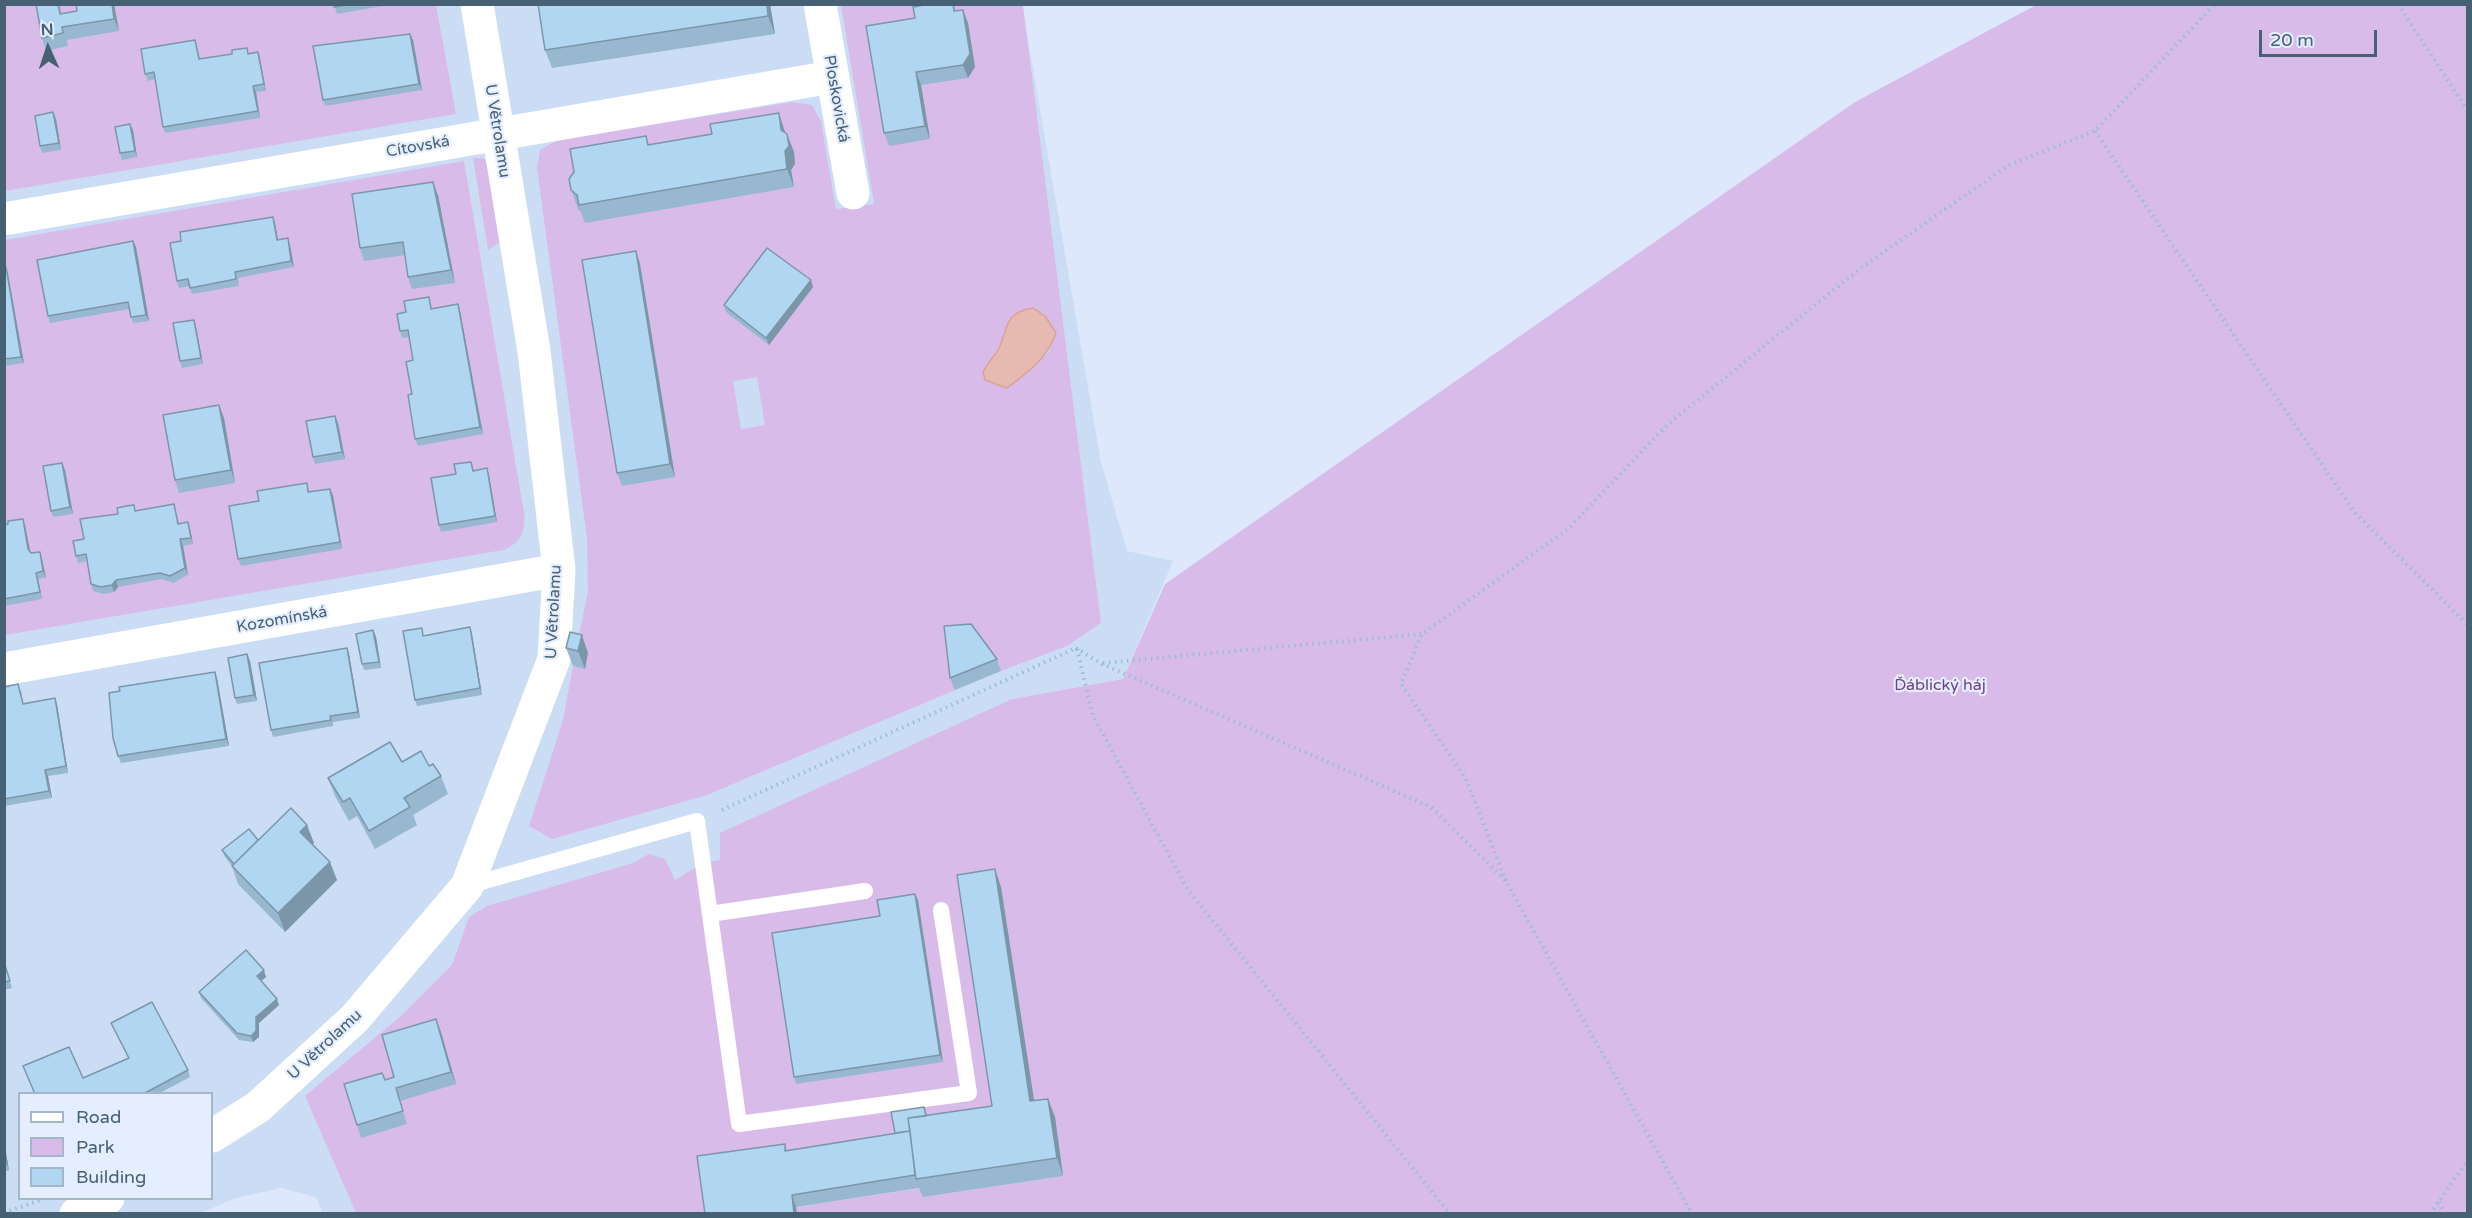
<!DOCTYPE html>
<meta charset="utf-8">
<style>
body{margin:0}
#map{position:relative;width:2472px;height:1218px;overflow:hidden;background:#dde8fd;font-family:"Varela Round",sans-serif}
canvas{display:block}
.frame{position:absolute;inset:0;border:6px solid #456173;pointer-events:none}
.legend{position:absolute;left:18px;top:1092px;width:195px;height:108px;box-sizing:border-box;background:#e4eeff;border:2px solid #a4b6c7;margin:0;padding:8px 10px;list-style:none;font-size:18px;color:#456173}
.legend li{display:flex;align-items:center;gap:12px;height:30px}
.legend b{width:30px;border:2px solid #a4b6c7}
.north{position:absolute;left:18px;top:18px;width:60px;height:60px;-webkit-text-stroke:4px #e4eeff;paint-order:stroke;rotate:357deg;font-size:16px;font-weight:700;line-height:24px;text-align:center;color:#456173}
.north::after{content:'';display:block;margin:auto;width:21px;height:27px;background:#456173;clip-path:polygon(50% 0,100% 100%,50% 72%,0 100%)}
.scale{position:absolute;left:2259px;top:30px;width:118px;height:27px;box-sizing:border-box;border:3px solid #456173;border-top:0;padding-left:8px;font-size:18px;line-height:21px;white-space:nowrap;color:#456173;-webkit-text-stroke:4px #e4eeff;paint-order:stroke}
</style>
<div id="map">
<canvas width="2472" height="1218"></canvas>
<div class="frame"></div>
<ul class="legend">
<li><b style="height:8px;background:#fff"></b>Road</li>
<li><b style="height:16px;background:#d9bbea"></b>Park</li>
<li><b style="height:16px;background:#b1d6f1"></b>Building</li>
</ul>
<div class="north">N</div>
<div class="scale">20 m</div>
</div>
<script>
const c = document.querySelector('canvas').getContext('2d');
c.lineJoin = 'round';
function paint(path, color) { c.fillStyle = color; c.fill(path, 'evenodd'); }
function trace(path, color, width, dash) { c.strokeStyle = color; c.lineWidth = width; c.lineCap = dash ? 'butt' : 'round'; c.setLineDash(dash || []); c.stroke(path); }
function write(font, color, halo, rows, align = 'center') {
  c.font = font + ' "Varela Round",sans-serif'; c.lineWidth = 4.5; c.setLineDash([]); c.textBaseline = 'middle'; c.strokeStyle = halo; c.fillStyle = color; for (const [text, x, y, turn = 0] of rows) {
    c.save(); c.translate(x, y); c.rotate((+turn || 0) * Math.PI / 180); c.textAlign = isNaN(turn) ? turn : align; if (halo) c.strokeText(text, 0, 0); c.fillText(text, 0, 0); c.restore();
  }
}
paint(new Path2D(`
 M5 5H1022L1101 462 1127 551 1173 561 1123 679 1012 699 1096 1200 1016 1214H323L316 1197 281 1188 236 1198 201 1213 5 1214ZM20 1094H212V1198H20Z`), '#cbddf5');
paint(new Path2D(`
 M5 5H436L456 114 5 191Z
 M841 5H1023L1101 623 1067 646 1001 671 976 637 949 639 955 690 707 795 552 839 529 826 563 720 573 666 584 669 576 650 588 591 587 539 537 168 540 150 558 140 793 102 812 105 821 121 836 209 874 204ZM871 39 921 85 929 139ZM999 348 1051 349C1040 362 1028 369 1016 381L987 364ZM757 377 765 425 741 429 733 381Z
 M2036 5H2467V1213H797L796 1207 922 1188 923 1197 1063 1176 1037 1119 1001 888 999 1125 897 1139 707 1213H356L305 1096 400 1017 452 965 469 917 487 906 633 863 649 854 665 859 675 880 703 863 720 860V833L1012 699 1123 679 1165 584 1855 102Z
 M473 158H484L488 167 500 242 488 250Z
 M464 161 524 513C526 532 521 543 503 550L5 635V240Z`), '#d9bbea');
const water = new Path2D(`
 M1033 308 1045 316 1056 333C1048 358 1027 373 1007 388L985 380 983 372C987 363 995 356 999 348 1009 326 1004 313 1033 308Z`);
paint(water, '#e7bab1');
trace(water, '#d9a397', 1.5);
trace(new Path2D(`
 M2398 4 2468 111
 M2095 131 2355 513 2468 625
 M1076 648 1102 664 1431 807 1506 881 1692 1214
 M1077 649 1093 716 1188 890 1450 1214
 M1103 663 1422 634
 M722 810 1076 648
 M1506 881 1466 779 1401 684 1422 634 1569 528 1667 425 1862 267 2009 165 2095 131 2215 4
 M2439 1202 2445 1214
 M4 1213 43 1199
 M2430 1214 2468 1160`), '#97bdd8', 4, [1.5, 4.5]);
trace(new Path2D(`
 M467 886 697 821 739 1124 969 1093 941 910
 M710 914 865 891`), '#fff', 16);
trace(new Path2D(`
 M820 4 853 193
 M4 219 832 77
 M4 669 559 570
 M212 1136 258 1107 355 1018 467 886 554 659 559 570 534 351 477 4
 M76 1214 108 1198`), '#fff', 33);
paint(new Path2D(`
 M36 4H59L62 14 114 4 119 31 67 40 68 46 46 51 42 38Z
 M334 4H382L383 6 337 14Z
 M538 4H770L775 34 552 68 545 50Z
 M954 4 956 11 968 23 975 67 968 78 921 85 930 139 889 146 884 133 915 18Z
 M410 34 413 40 422 90 325 106 323 100Z
 M197 46 200 59 258 52 260 59 266 91 256 92 260 118 165 133 163 127 155 79 148 81 145 74Z
 M53 112 56 119 61 150 42 153 40 146Z
 M133 130 137 157 122 160 120 153Z
 M785 133 787 134 794 152 795 164 791 170 794 187 585 223 581 212 578 209 571 190 649 144Z
 M438 195 455 283 412 289 408 277 405 255 364 261 360 248Z
 M273 217 275 223 278 240 288 238 290 245 294 267 238 278 239 286 192 294 189 286 179 288 177 281Z
 M133 241 136 247 149 321 133 323 129 309 50 323 48 316Z
 M636 251 640 264 675 477 622 486 617 473Z
 M4 267H6L8 274 24 363 4 366Z
 M813 287 769 345 726 312 724 305Z
 M431 304 432 309 460 311 483 434 418 446 415 439 412 394 413 360 410 337 402 338 400 331 406 312Z
 M196 327 203 364 182 368 180 361Z
 M224 418 235 483 179 493 175 480Z
 M338 423 345 459 315 464 313 457Z
 M62 463 65 470 73 514 53 517 51 511Z
 M474 469V471L489 475 497 522 441 532 439 525 456 474Z
 M309 489V492L333 495 342 549 241 566 238 559 259 501Z
 M174 504 176 511 179 524 190 529 193 544 183 546 188 575 173 583 162 579 118 587 114 592 104 594 93 591 91 584 87 561 78 563 76 556 84 539 118 514Z
 M4 525H25L30 552 42 559 46 578 38 579 42 599 4 606Z
 M373 630 376 637 381 668 364 670 362 664Z
 M472 634 482 695 417 706 415 700 425 635Z
 M347 648 349 654 360 718 333 722V726L273 737 271 730Z
 M566 648 588 653 585 669 573 666Z
 M247 654 250 661 257 701 237 704 235 698Z
 M997 659 1001 671 955 690 950 678Z
 M217 678 229 746 121 763 118 756Z
 M4 687 21 690 23 703 55 698 57 704 68 773 48 776 52 798 4 806Z
 M429 766 441 776 448 794 413 815 417 825 375 849 357 816 349 821 335 796 328 778Z
 M258 840 314 843 313 844 337 880 285 932 238 884 232 866 225 857 222 850Z
 M1001 887 1034 1101 1048 1099 1055 1117 1063 1176 923 1197 919 1188 796 1207 797 1214H705L785 1144 787 1150 895 1133 927 1113V1115L992 1106Z
 M915 894 918 900 943 1062 796 1084 794 1077Z
 M4 961 12 988 4 990Z
 M266 977 261 981 279 1005 259 1023V1037L253 1042 239 1040 201 998 199 992Z
 M436 1019 456 1084 400 1101 407 1124 361 1138 357 1125 385 1080 394 1077Z
 M111 1023 188 1070 190 1077 158 1094H34L83 1078 128 1058Z
 M4 1140 9 1171H4Z`), '#98b8cf');
paint(new Path2D(`
 M112 4H114L119 31 114 19Z
 M767 4H770L775 34 768 16Z
 M963 10 968 23 975 67 968 78 963 65Z
 M410 34 413 40 422 90 419 84Z
 M258 52 260 59 266 91 264 84Z
 M916 72 921 85 930 139 925 126Z
 M253 86 256 92 260 118 258 111Z
 M53 112 56 119 61 150 59 143Z
 M779 113 785 132 788 147 787 134 794 152 795 164 791 170 794 187 787 169Z
 M130 124 133 130 137 157 135 151Z
 M433 182 438 195 455 283 451 270Z
 M273 217 275 223 279 247 277 240Z
 M288 238 290 245 294 267 291 261Z
 M133 241 136 247 149 321 146 315Z
 M636 251 640 264 675 477 670 464Z
 M6 267 8 274 24 363 21 357Z
 M811 280 813 287 769 345 766 338Z
 M458 304 460 311 483 434 480 427Z
 M194 320 196 327 203 364 201 358Z
 M219 405 224 418 235 483 231 470Z
 M335 416 338 423 345 459 342 452Z
 M62 463 65 470 73 514 70 507Z
 M487 468 489 475 497 522 495 516Z
 M330 489 333 495 342 549 340 542Z
 M23 519 25 525 31 555 28 549Z
 M188 522 190 529 193 544 191 538Z
 M180 539 183 546 188 575 185 568Z
 M40 552 42 559 46 578 43 571Z
 M36 573 38 579 42 599 40 592Z
 M116 580 118 587 114 592 112 585Z
 M470 627 472 634 482 695 480 688Z
 M373 630 376 637 381 668 379 662Z
 M582 635 588 653 585 669 578 651Z
 M347 648 349 654 360 718 358 712Z
 M247 654 250 661 257 701 254 695Z
 M215 672 217 678 229 746 226 739Z
 M55 698 57 704 68 773 66 766Z
 M45 770 48 776 52 798 49 791Z
 M307 825 314 843 307 850 300 832Z
 M330 862 337 880 285 932 278 913Z
 M995 869 1001 887 1037 1119 1030 1101Z
 M915 894 918 900 943 1062 940 1055Z
 M264 970 266 977 260 982 257 976Z
 M277 999 279 1005 259 1023V1037L253 1042 251 1036 256 1017Z
 M436 1019 441 1032 456 1084 451 1072Z
 M1048 1099 1055 1117 1063 1176 1057 1158Z
 M4 1140 9 1171 7 1164 4 1149Z
 M792 1195 796 1207 797 1214 794 1213Z`), '#7c96a9');
const building = new Path2D(`
 M36 4H58L60 14 77 11 76 4H112L114 19 62 27 63 33 42 38Z
 M334 4H352L334 7Z
 M538 4H767L768 16 545 50Z
 M929 4H953L954 11 963 10 970 54 963 65 916 72 925 126 884 133 866 26 915 18 913 7Z
 M410 34 419 84 323 100 313 46Z
 M195 40 199 59 232 54V50L247 48 248 54 258 52 264 84 253 86 258 111 163 127 154 72 145 74 141 49Z
 M53 112 59 143 40 146 35 116Z
 M779 113 781 130 787 134 789 146 785 151 787 169 579 205 577 195 571 190 569 179 574 172 570 149 646 136 648 145 712 134 710 124Z
 M130 124 135 151 120 153 115 127Z
 M433 182 451 270 408 277 403 242 360 248 352 194Z
 M273 217 277 240 288 238 291 261 235 272 236 279 190 288 188 279 177 281 170 243 181 241 180 232Z
 M133 241 146 315 131 317 128 302 48 316 37 260Z
 M767 248 811 280 766 338 724 305Z
 M636 251 670 464 617 473 582 260Z
 M4 267H6L21 357 4 359Z
 M429 297 431 309 458 304 480 427 415 439 408 395 412 394 406 362 413 360 408 330 400 331 397 314 406 312 404 301Z
 M194 320 201 358 180 361 173 323Z
 M219 405 231 470 175 480 163 415Z
 M335 416 342 452 313 457 306 421Z
 M471 462 473 471 487 468 495 516 439 525 431 478 456 474 454 464Z
 M62 463 70 507 51 511 43 466Z
 M307 483 308 492 330 489 340 542 238 559 229 506 259 501 257 491Z
 M174 504 178 524 188 522 191 538 180 539 185 568 170 576 160 573 116 580 112 585 101 587 91 584 86 554 76 556 73 541 84 539 80 519 118 514 117 508 126 506 134 505 135 511Z
 M23 519 28 549 31 553 40 552 43 571 36 573 40 592 4 599V525L8 524V521Z
 M971 624 997 659 950 678 944 626Z
 M470 627 480 688 415 700 403 631 422 628 423 636Z
 M373 630 379 662 362 664 356 634Z
 M570 632 582 635 578 651 566 648Z
 M347 648 358 712 330 716 331 720 271 730 259 663Z
 M247 654 254 695 235 698 228 658Z
 M215 672 226 739 118 756 113 738 109 693 120 691 119 687Z
 M18 684 23 704 55 698 66 766 45 770 49 791 4 799V687Z
 M390 742 402 762 421 751 429 766 433 764 441 776 404 798 410 807 369 831 350 798 343 802 328 778Z
 M291 808 307 825 300 832 330 862 278 913 232 866Z
 M249 829 258 840 234 864 222 850Z
 M995 869 1030 1101 1048 1099 1057 1158 916 1179 908 1118 992 1106 957 875Z
 M915 894 940 1055 794 1077 772 933 880 916 877 900Z
 M246 950 264 970 257 976 277 999 256 1017V1031L251 1036 237 1033 199 992Z
 M4 962 10 981 4 982Z
 M152 1002 188 1070 143 1094H35L23 1066 69 1047 83 1078 129 1058 111 1023Z
 M436 1019 451 1072 396 1088 403 1111 357 1125 344 1084 382 1073 385 1080 394 1077 382 1035Z
 M924 1107 926 1116 908 1118 910 1131 895 1133 891 1112Z
 M910 1131 915 1175 792 1195 794 1213 705 1214 697 1156 785 1144V1151Z
 M4 1149 7 1164 4 1165Z`);
paint(building, '#b1d6f1');
trace(building, '#7c96a9', 1.5);
write('16px', '#456173', '#e4eeff', [
 ["Ploskovická",836,99,80],
 ["U Větrolamu",497,131,81],
 ["Cítovská",418,147,-10],
 ["U Větrolamu",554,612,-87],
 ["Kozomínská",282,620,-10],
 ["U Větrolamu",325,1045,-43]
]);
write('16px', '#734186', '#e4eeff', [
 ["Ďáblický háj",1940,686]
]);
</script>
